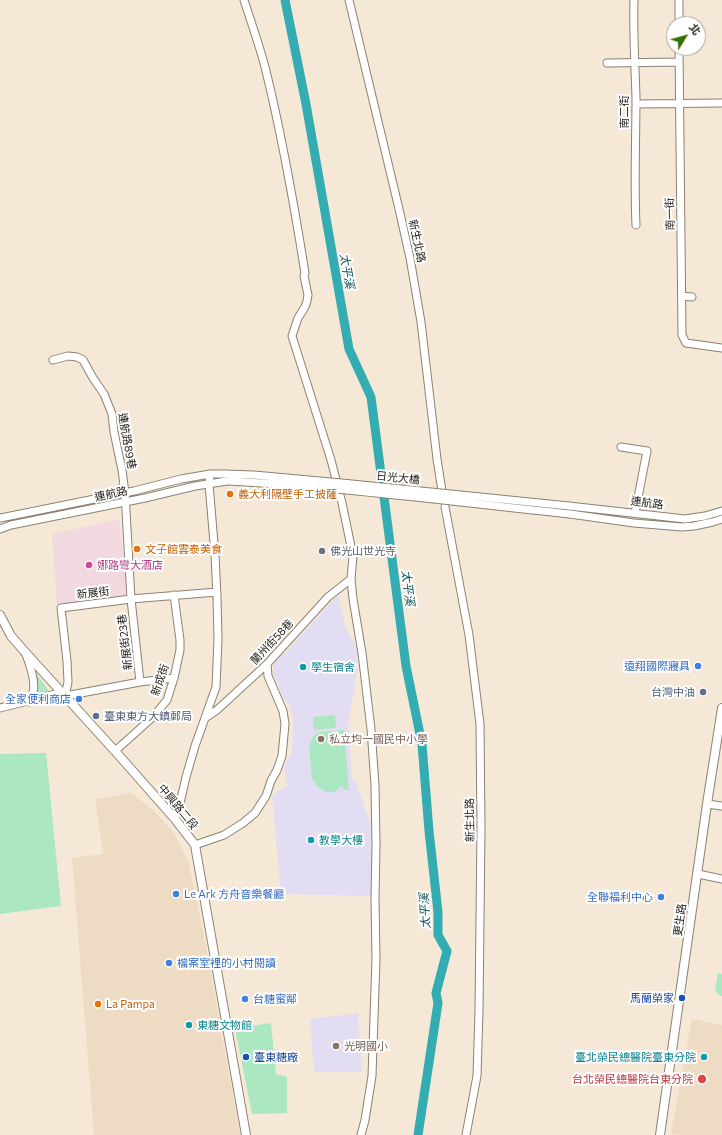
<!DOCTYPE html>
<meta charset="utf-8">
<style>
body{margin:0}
#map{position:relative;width:722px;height:1135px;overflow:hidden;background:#f5e8d6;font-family:Commissioner,"Noto Sans TC",sans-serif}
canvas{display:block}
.north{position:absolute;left:666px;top:16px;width:40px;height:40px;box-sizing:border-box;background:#fff;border:1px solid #a8a6a3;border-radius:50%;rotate:53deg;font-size:11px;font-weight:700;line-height:16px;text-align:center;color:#25201a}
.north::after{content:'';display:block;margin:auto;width:14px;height:18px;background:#337002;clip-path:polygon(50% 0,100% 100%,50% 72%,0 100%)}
</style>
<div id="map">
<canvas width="722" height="1135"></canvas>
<div class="north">北</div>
</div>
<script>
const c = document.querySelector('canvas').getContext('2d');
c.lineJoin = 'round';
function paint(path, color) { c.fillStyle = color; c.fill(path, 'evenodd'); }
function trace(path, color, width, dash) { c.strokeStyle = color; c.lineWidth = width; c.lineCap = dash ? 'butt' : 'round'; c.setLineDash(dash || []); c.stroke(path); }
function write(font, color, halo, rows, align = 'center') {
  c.font = font + ' Commissioner,"Noto Sans TC",sans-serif'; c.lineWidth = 4; c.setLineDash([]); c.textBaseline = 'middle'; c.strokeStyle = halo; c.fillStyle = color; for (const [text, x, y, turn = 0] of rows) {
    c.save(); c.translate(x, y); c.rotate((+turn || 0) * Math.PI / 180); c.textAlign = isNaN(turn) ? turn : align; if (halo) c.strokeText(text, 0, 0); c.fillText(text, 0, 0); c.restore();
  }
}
paint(new Path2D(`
 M119 519 128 595 57 606 52 534Z`), '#f2d9e0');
paint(new Path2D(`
 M131 793 154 811 174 833 188 860 204 936 240 1135H94L72 858 103 854 95 799Z
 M692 1019 722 1025V1135H681L671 1134Z`), '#eddcc3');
paint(new Path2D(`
 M338 595 345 626 358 652 356 679 348 725 352 778 356 783 371 825 372 896 281 894 272 795 287 786 284 766 292 752 293 718 290 706 283 698 273 673V667L276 660 286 652Z
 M358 1013 362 1072H314L310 1019Z`), '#e2ddf3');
paint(new Path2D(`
 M34 671 49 691 35 697Z
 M335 715 336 728 314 730 313 717Z
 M338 730H344L349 790H343V785L336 791 331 792H326L317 786 312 778 309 747 312 738 316 734 324 731H330L338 735Z
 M46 753 61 906 0 914V754Z
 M718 973 722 974V996H720L715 990Z
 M271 1023 276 1074 287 1077V1113L252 1114 235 1028Z`), '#abe7c0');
trace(new Path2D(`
 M285 0 306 104 349 349 371 397 406 666 422 744 429 831 438 912V935L447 951 436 993 438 1003 418 1135`), '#33acb2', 9);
const minor = new Path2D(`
 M244 0C251 22 259 44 265 67 282 135 294 204 305 273L304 276 308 295 307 301 305 307 298 318 292 336 331 460 342 503 353 556 351 579 353 599 362 653 371 729 375 785 376 845 375 899 376 959 372 1076 365 1120 361 1135
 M349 0 399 209 410 258 421 322 437 459 442 491
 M634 0C633 32 635 65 636 97 636 140 634 182 636 225
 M679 0V24
 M679 48 682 335 686 343 722 348
 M607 63 679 62
 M636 104 722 103
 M682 296 692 297
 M53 360 68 356 77 357 83 360 93 378 104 394 112 414 114 432 122 470 125 493 131 599 140 682
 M621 447 647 451 635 513
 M569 506 685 519 705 516 722 511
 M445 507 469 635 480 724 481 828 479 1011 477 1076 466 1135
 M570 514 634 523 682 527 694 526 713 522 722 519
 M0 518 134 491 181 479 210 474H225
 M0 529 11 525 145 498 195 486 227 481
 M25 652C29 662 36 682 33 693 33 696 30 699 29 702
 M65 696 68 682 67 661 61 608 131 599 217 592
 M0 708 56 694 65 696 140 682 174 678
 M205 718 217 710 267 664 328 597 351 579
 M115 751 153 717 167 700 174 678 180 650V640L174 595
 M707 804 722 806
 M175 819 180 803 186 777 195 746 216 687 218 639 217 597 215 555 209 484 210 474
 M195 845 224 835 243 823 255 813 266 796 271 781 277 770 282 756 285 724 283 711 268 676 267 664
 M698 874 722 879`);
const major = new Path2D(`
 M0 615 11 636 25 652 115 751 175 819 195 845 246 1135
 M660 1135 707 804 722 708`);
trace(minor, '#8d8171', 9);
trace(major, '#8d8171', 10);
trace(minor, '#fff', 7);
trace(major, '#fff', 8);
const minorBridge = new Path2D(`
 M225 474 254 475 342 483 569 506
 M227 481C342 487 456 502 570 514`);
trace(minorBridge, '#8d8171', 9, []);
trace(minorBridge, '#fff', 7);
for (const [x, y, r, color] of [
 [230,494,4,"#e8710a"],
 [137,549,4,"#e8710a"],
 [322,551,4,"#6b7280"],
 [89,565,4,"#d1479c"],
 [698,666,4,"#3f7fe0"],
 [303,667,4,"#0f9aa8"],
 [703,692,4,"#5c6f8a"],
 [79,699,4,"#3f7fe0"],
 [96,716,4,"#5c6f8a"],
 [321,739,4,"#8d6e63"],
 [311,840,4,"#0f9aa8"],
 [176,894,4,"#3f7fe0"],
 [661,897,4,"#3f7fe0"],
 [169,963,4,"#3f7fe0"],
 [682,998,4,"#1a4fb4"],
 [245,999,4,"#3f7fe0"],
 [98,1004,4,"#e8710a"],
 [189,1025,4,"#0f9aa8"],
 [336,1046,4,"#8d6e63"],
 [246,1057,4,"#1a4fb4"],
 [704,1057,4,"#0f9aa8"],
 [702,1079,5,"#e0444e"]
]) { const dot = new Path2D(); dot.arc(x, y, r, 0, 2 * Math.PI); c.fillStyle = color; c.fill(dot); trace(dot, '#fff', 1.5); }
write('11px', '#25201a', '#fff', [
 ["南二街",624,112,-90],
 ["南一街",670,214,-91],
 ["新生北路",417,241,78],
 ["連航路89巷",127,441,80],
 ["日光大橋",398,478,6],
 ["連航路",111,494,-12],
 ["連航路",647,503,7],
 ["新展街",93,593,-7],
 ["新展街23巷",125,642,-97],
 ["蘭州街58巷",272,642,-47],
 ["新成街",160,680,-72],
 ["中興路二段",178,807,50],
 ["新生北路",470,820,-91],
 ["更生路",680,920,-82]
]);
write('11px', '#c56008', '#fff', [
 ["義大利隔壁手工披薩",238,494],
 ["文子館雲泰美食",145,549],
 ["La Pampa",106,1004]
], 'left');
write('11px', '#5b616d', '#fff', [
 ["佛光山世光寺",330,551]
], 'left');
write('11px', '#b23c85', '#fff', [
 ["娜路彎大酒店",97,565]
], 'left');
write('11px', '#366cbe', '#fff', [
 ["遠翔國際寢具",690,666],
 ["全家便利商店",71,699],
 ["Le Ark 方舟音樂餐廳",184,894,"left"],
 ["全聯福利中心",653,897],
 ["檔案室裡的小村閱讀",177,963,"left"],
 ["台糖蜜鄰",253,999,"left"]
], 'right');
write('11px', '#0d838f', '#fff', [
 ["學生宿舍",311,667],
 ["教學大樓",319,840],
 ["東糖文物館",197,1025],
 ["臺北榮民總醫院臺東分院",696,1057,"right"]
], 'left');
write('11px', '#4e5e75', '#fff', [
 ["台灣中油",695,692],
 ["臺東東方大鎮郵局",104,716,"left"]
], 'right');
write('11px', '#785e54', '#fff', [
 ["私立均一國民中小學",329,739],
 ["光明國小",344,1046]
], 'left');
write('11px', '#164399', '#fff', [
 ["馬蘭榮家",674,998],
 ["臺東糖廠",254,1057,"left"]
], 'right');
write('11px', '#be3a42', '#fff', [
 ["台北榮民總醫院台東分院",693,1079]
], 'right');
write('italic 12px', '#135659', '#fff', [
 ["太平溪",347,271,80],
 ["太平溪",408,588,83],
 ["太平溪",425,911,-93]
]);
</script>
